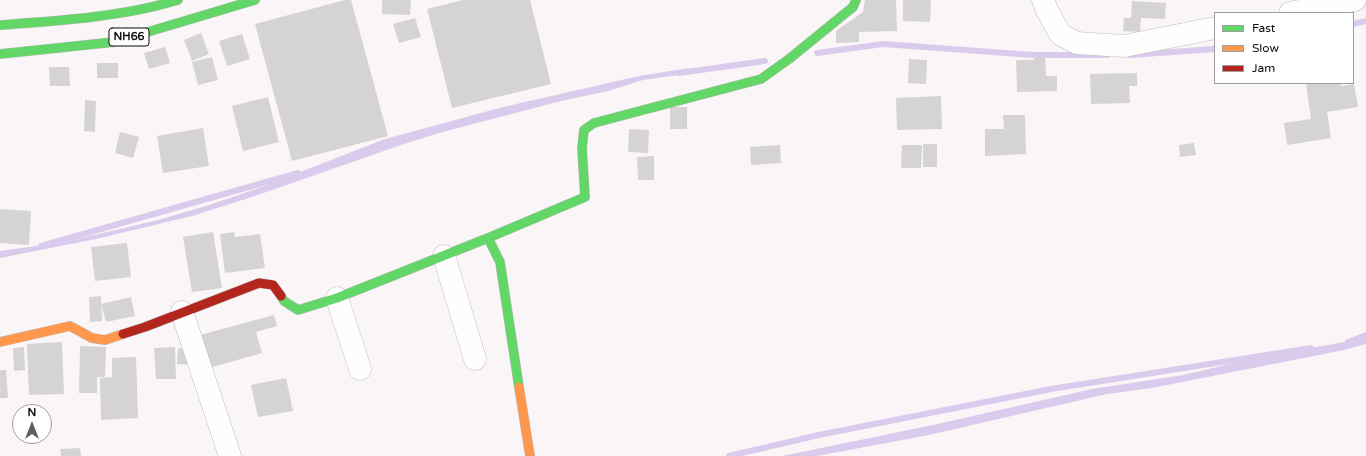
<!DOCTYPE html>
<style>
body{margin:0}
#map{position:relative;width:1366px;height:456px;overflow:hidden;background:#faf6f7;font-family:"Varela Round",sans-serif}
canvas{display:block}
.legend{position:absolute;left:1214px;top:12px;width:140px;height:72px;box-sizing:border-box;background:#fff;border:1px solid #9f9d9e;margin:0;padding:5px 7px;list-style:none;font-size:12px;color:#0e0b0c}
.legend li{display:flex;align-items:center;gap:8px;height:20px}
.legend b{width:20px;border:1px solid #9f9d9e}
.north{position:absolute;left:12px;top:404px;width:40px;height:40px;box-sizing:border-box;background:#fff;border:1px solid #9f9d9e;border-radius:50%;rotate:0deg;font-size:11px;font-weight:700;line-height:16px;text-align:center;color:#0e0b0c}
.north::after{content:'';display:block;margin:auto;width:14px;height:18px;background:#615d5e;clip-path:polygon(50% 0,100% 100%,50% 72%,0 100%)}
</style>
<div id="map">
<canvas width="1366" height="456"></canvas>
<ul class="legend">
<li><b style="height:5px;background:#63d668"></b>Fast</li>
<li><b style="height:5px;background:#ff974d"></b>Slow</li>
<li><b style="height:5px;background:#b3261e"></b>Jam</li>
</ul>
<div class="north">N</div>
</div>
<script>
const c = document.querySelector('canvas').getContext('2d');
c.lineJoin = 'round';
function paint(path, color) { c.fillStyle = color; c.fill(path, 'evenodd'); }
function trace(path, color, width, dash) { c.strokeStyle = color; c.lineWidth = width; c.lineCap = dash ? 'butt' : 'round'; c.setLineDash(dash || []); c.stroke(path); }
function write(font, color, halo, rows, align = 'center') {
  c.font = font + ' "Varela Round",sans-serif'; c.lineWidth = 3; c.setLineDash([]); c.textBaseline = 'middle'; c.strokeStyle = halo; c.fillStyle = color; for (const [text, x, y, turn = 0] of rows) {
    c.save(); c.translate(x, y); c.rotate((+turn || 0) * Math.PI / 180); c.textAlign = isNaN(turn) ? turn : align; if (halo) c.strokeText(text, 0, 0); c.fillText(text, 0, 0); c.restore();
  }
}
paint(new Path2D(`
 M689 68 686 74 643 80 608 91 557 102 439 133 401 145 255 196 192 216 96 239 0 258V251L64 242 158 220 209 205 259 188 385 139 503 107 639 76Z
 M1366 336V344L1344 350 1152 388 1107 394 929 435 817 456H782L933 425 1092 389 1183 375 1268 355 1306 349 1355 340Z`), '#dacbec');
trace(new Path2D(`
 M1353 24 1366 21
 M817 53 883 44 1033 55H1107
 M1130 55 1215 49
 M679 73 765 61
 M41 246 298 173
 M1348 342 1366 335
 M729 456 819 435 1051 389 1311 348`), '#dacbec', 6);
paint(new Path2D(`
 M345 0H351L388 136 292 161 255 24Z
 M382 0H411L410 15 382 14Z
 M463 0H530L551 84 452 108 427 9Z
 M865 0H896L897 31 859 32V42L836 43V31L863 12Z
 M903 0H931L930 22 903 21Z
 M1132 1 1166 3 1165 19 1141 18 1140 32 1123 31 1124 18H1131Z
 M415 18 421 37 399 43 393 24Z
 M201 33 209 54 192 61 184 40Z
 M242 34 250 59 227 66 219 41Z
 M165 47 170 63 149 69 144 53Z
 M212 57 218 80 198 85 192 62Z
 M1034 57H1045L1046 76H1057V91L1017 92 1016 60H1034Z
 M909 59 927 60 926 84 908 83Z
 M97 63H118V78H97Z
 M49 67H69L70 86H50Z
 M1137 73V86H1129L1130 103 1091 104 1090 74Z
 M1306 83H1341V86L1354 84 1358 107 1327 112 1331 138 1287 145 1284 123 1311 119Z
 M941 96 942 129 897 130 896 98Z
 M268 97 279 142 243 151 232 106Z
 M85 100 96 101 95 132 84 131Z
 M670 107H687V129H670Z
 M1003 115H1025L1026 154 985 156V129H1004Z
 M203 128 209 166 163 173 157 136Z
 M629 129 649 130 648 153 628 152Z
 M120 132 139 137 133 158 115 153Z
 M1194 143 1196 155 1180 157 1179 145Z
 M923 144H937V167H923Z
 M780 145 781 163 751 165 750 147Z
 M902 145H922L921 168H901Z
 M654 156V180H638L637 157Z
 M0 209 31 211 29 245 0 243Z
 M213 232 222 288 192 292 183 237Z
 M234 232 235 237 260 234 265 268 225 273 220 234Z
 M127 243 131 277 95 281 91 247Z
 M101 296 102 321 90 322 89 297Z
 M131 297 135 316 106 322 101 304Z
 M274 315 277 326 256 332 262 353 209 368 200 335Z
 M62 342 64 394 29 395 27 344Z
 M80 346 106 347 105 377H97V393H79Z
 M24 347 25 370 14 371 13 348Z
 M175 347 176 379H156L154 348Z
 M178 348 191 349 190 365 177 364Z
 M136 357 138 418 101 420 100 378 112 377V358Z
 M0 370H6L8 398H0Z
 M286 378 293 411 258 417 251 385Z
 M80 448 81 456H61L60 449Z`), '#d5d3d4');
const street = new Path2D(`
 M1043 0 1047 10 1060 34 1077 43 1124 46 1215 28
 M1290 13 1355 0
 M444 256 475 359
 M337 298 360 369
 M182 312 230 456`);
const fast = new Path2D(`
 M0 25C58 21 122 17 178 0
 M0 54 114 42 255 0
 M488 238 585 197 582 148 584 130 594 123 761 79 789 59 853 7 856 0
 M281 296 284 301 298 310 337 298 488 238 500 262 519 387`);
const slow = new Path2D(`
 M0 342 70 326 92 338 105 340 123 334
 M519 387 530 456`);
const jam = new Path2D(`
 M123 334 145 327 259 283 273 285 281 296`);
trace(street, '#bfbcbd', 23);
trace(fast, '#bfbcbd', 10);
trace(slow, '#bfbcbd', 10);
trace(jam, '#bfbcbd', 10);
trace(street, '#fefefe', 22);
trace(fast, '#63d668', 9);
trace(slow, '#ff974d', 9);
trace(jam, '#b3261e', 9);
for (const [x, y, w] of [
 [129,37,40]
]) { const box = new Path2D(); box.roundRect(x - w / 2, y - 9, w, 18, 3); c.fillStyle = '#fff'; c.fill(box); trace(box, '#0e0b0c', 1); }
write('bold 11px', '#0e0b0c', null, [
 ["NH66",129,37]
]);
</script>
